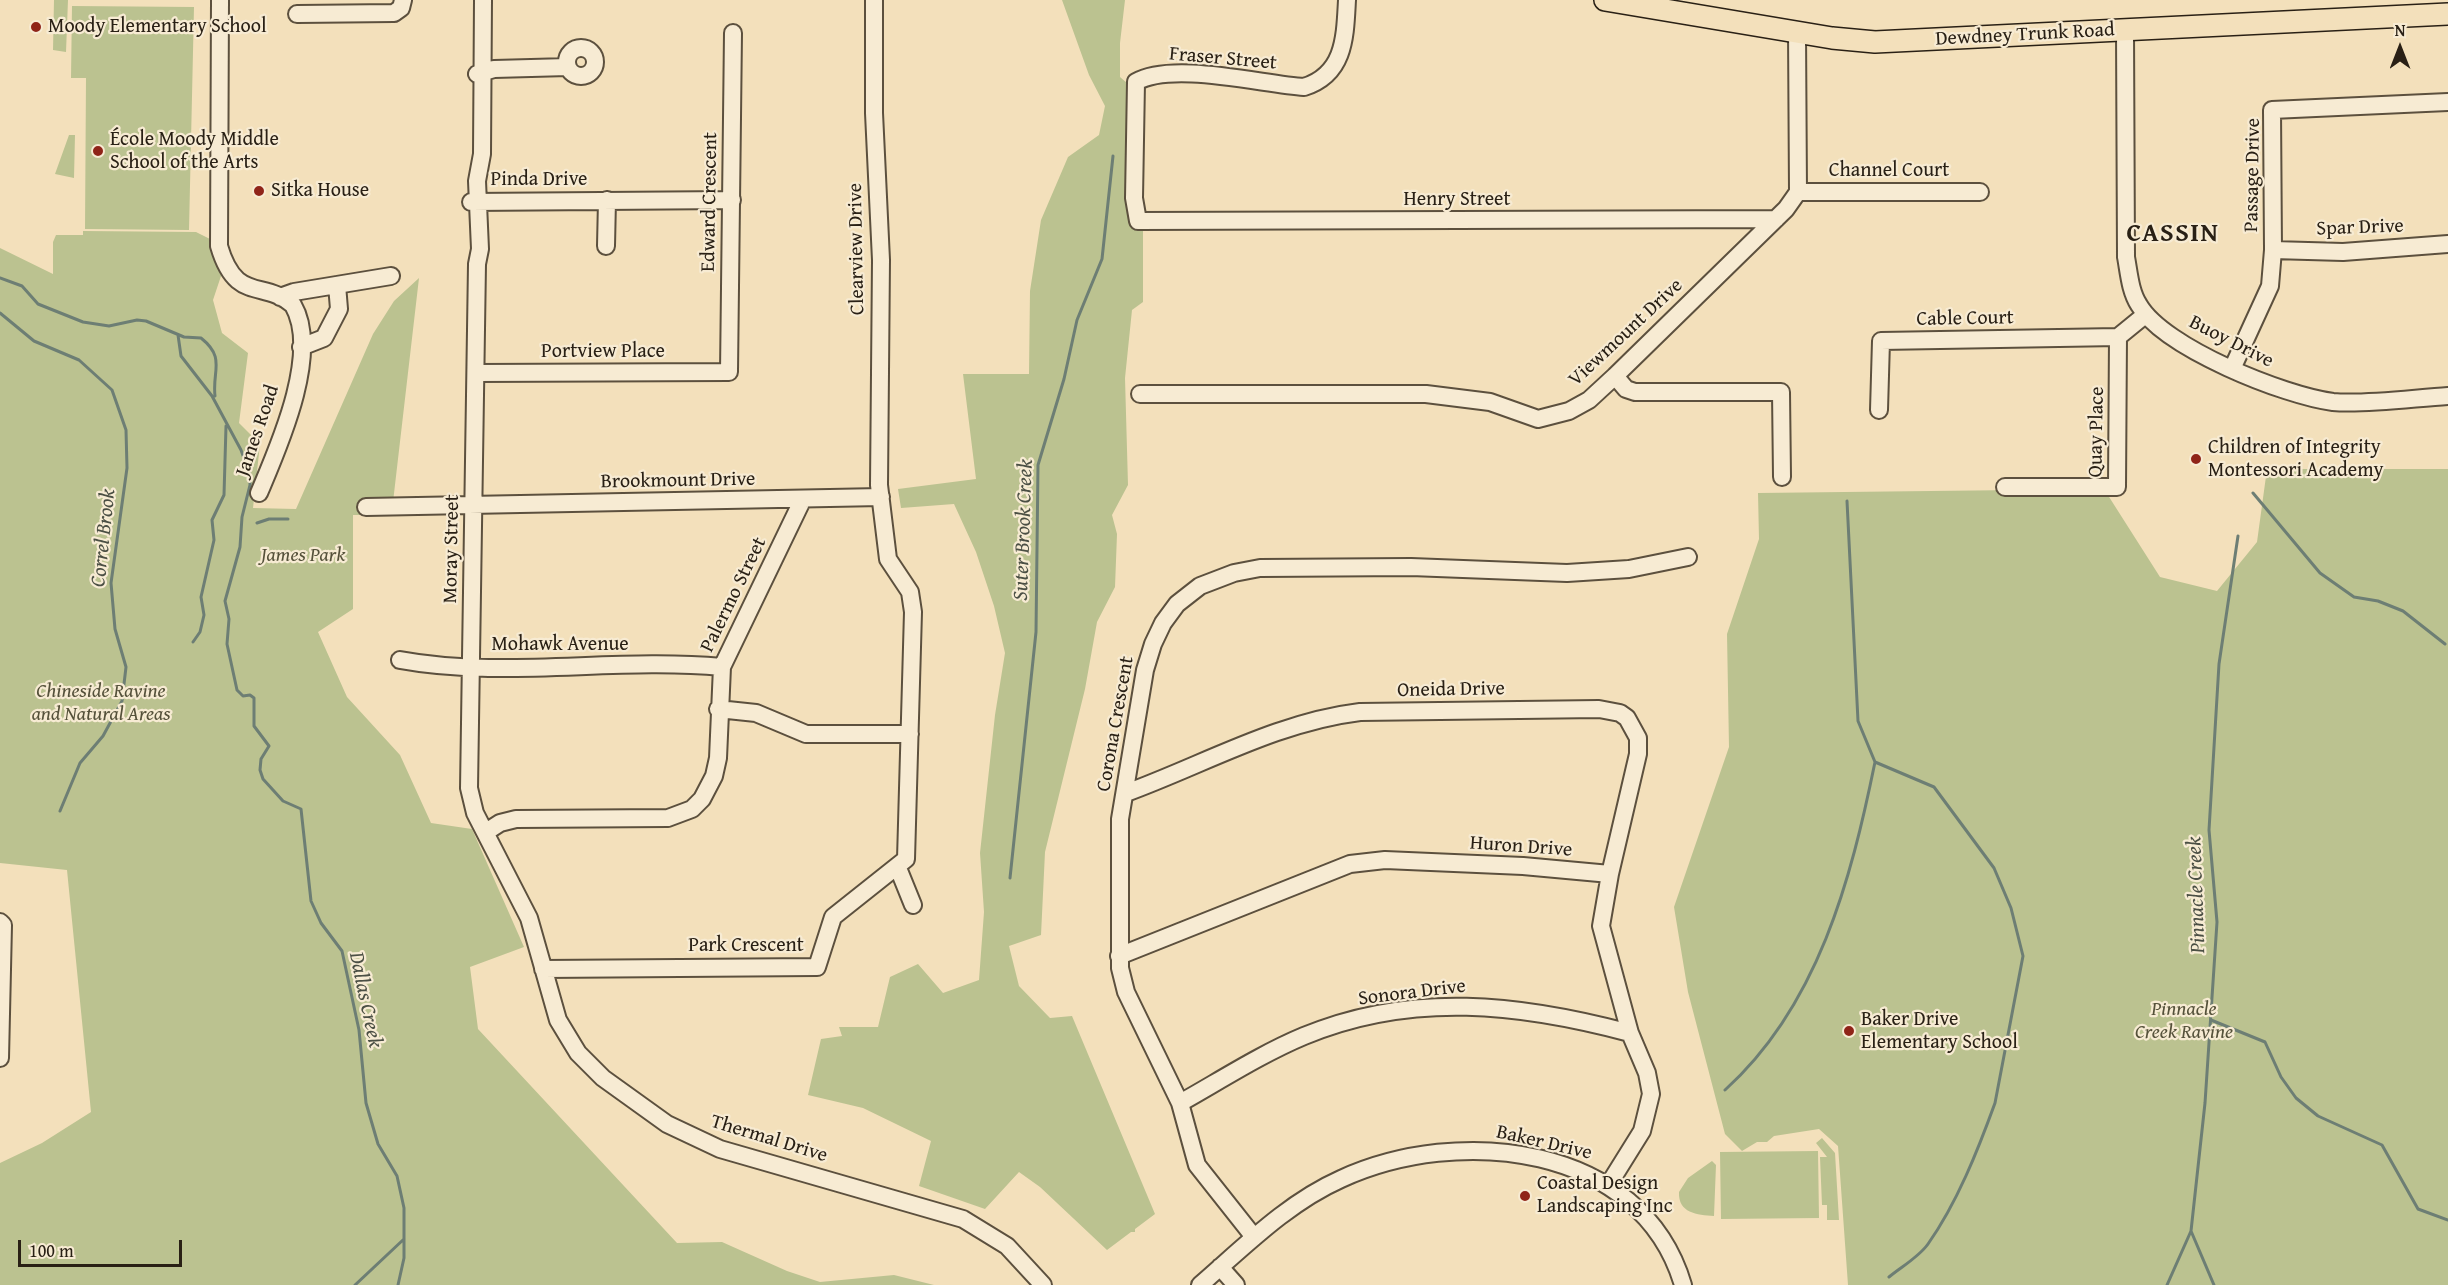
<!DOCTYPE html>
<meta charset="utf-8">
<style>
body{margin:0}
#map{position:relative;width:2448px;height:1285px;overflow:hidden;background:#f3e0bb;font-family:"Gentium Book Plus",serif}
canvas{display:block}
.north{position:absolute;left:2370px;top:18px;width:60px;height:60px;-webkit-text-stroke:4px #f7ebd3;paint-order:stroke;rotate:0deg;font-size:16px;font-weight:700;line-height:24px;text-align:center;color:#292015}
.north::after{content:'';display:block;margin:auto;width:21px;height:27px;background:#292015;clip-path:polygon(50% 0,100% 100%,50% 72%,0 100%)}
.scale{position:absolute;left:18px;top:1240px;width:164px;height:27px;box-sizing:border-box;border:3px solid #292015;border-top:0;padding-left:8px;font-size:18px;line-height:21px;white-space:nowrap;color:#292015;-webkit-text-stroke:4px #f7ebd3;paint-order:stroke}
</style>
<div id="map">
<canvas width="2448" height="1285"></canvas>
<div class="north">N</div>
<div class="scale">100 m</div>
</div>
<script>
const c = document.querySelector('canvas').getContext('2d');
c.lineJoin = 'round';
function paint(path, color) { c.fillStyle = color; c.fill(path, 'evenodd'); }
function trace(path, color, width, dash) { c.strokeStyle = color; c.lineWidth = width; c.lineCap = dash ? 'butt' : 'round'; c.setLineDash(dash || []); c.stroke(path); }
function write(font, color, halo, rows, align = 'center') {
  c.font = font + ' "Gentium Book Plus",serif'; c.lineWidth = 4.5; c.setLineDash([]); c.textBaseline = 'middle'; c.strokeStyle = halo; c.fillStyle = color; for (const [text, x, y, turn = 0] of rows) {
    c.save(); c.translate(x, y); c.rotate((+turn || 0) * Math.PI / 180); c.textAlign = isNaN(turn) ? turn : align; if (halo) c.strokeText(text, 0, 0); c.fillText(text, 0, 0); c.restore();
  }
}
paint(new Path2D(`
 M54 0H68L66 52 53 50Z
 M1062 0H1125L1120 43V77L1127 83 1131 222 1143 230V302L1132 310 1125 378 1128 485 1112 515 1117 534 1115 587 1097 622 1085 689 1045 852 1041 935 1009 946 1019 986 1050 1018 1072 1016 1155 1214 1135 1229V1232H1131L1107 1250 1040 1187 1019 1172 985 1209 919 1186 931 1141 863 1108 808 1095 821 1039 842 1036 839 1027H878L890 977 918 964 943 993 979 980 984 912 980 853 995 715 1005 653 994 606 976 552 954 504 901 508 898 489 976 479 963 374H1029L1030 291 1041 220 1068 157 1099 135 1105 106 1089 75Z
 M72 6 194 7 189 230 85 229 86 78H71Z
 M69 135H75L74 178 55 174Z
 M83 231 196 232 210 239 223 270 213 300 222 333 248 353 239 423 260 444 253 508 296 509 373 334 394 301 419 278 393 502 364 503V515H353V609L318 632 347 697 400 755 431 823 472 829 524 947 470 967 478 1029 677 1243 722 1242 787 1271 820 1282 894 1275 934 1285H0V1163L42 1143 91 1112 67 870 0 863V248L53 274V242L56 235H83Z
 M2267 469H2448V1285H1848L1838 1146 1819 1129 1774 1136 1767 1142H1757L1742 1151 1725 1134 1688 992 1674 907 1729 747 1727 634 1759 539 1758 493 2104 489 2160 577 2217 591 2257 542Z
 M1822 1138 1835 1153 1839 1220H1827V1205H1822L1820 1157H1827L1816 1143Z
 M1818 1151 1819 1218 1721 1219 1720 1152Z
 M1712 1161 1716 1165 1714 1216C1697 1215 1678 1213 1679 1192L1688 1178Z`), '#bbc290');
trace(new Path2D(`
 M0 278 22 286 38 304 83 322 109 326 137 320 146 321 184 337 201 338C226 358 212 370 215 396
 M0 313 34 341 79 360 112 390 126 430 127 468 111 583 115 629 126 667 122 701 103 736 80 763 60 811
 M178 335 181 356 212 396 241 450 250 475V485L242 517 240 547 225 601 229 619 227 644 237 690 243 696 250 695 254 698V726L269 746 261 759 260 770 263 779 283 801 301 809 311 901 321 923 342 951 359 1030 366 1103 378 1144 397 1176 404 1208V1258L398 1285
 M2253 493 2320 573 2354 597 2378 601 2403 611 2445 644
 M1847 501 1858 721 1875 762 1934 787 1994 868 2011 908 2023 956 1995 1103C1978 1150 1957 1203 1928 1244 1919 1257 1901 1267 1889 1277
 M257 523 269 519H288
 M193 642 200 632 204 615 201 597 214 540 212 520 224 495 226 426
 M1010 878 1036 632 1038 465 1064 379 1077 320 1102 259 1113 156
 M2211 1020 2265 1042 2281 1077 2296 1098 2318 1116 2382 1145 2418 1209 2448 1220
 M1725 1090C1818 1006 1851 880 1875 762
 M2191 1231 2214 1285
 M355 1285 404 1239
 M2167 1285 2191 1231 2205 1103 2217 922 2209 830 2219 664 2238 536`), '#6d7e74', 3);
const minor = new Path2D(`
 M220 0 219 246C236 304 263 279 293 305 321 353 278 448 259 493
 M483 0 482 154 477 181 480 249 477 264 469 788 475 813 529 918 558 1020 578 1053 603 1078 667 1124 720 1149 963 1219 1007 1246 1043 1285
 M1347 0C1345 37 1345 74 1304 87 1261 84 1172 61 1136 82L1134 198 1138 221 1776 219
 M297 14 394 13 401 8 403 0
 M2125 30 2126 257C2129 273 2130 291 2139 305 2164 348 2285 396 2333 402 2364 405 2415 398 2448 396
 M567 62a14 14 0 1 1 28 0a14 14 0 1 1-28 0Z
 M477 74 494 69 568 67
 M1798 192H1980
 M471 202 732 200
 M606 246 607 200
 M2273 250 2343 252 2448 244
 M280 297 294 292 391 276
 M2118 337 2145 315
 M301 347 324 338 339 309 337 285
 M2232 369 2270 286 2273 250 2272 110 2448 102
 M476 373 729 372 733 33
 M1615 376 1626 389 1635 392H1781L1782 477
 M1140 394H1426L1490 402 1538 419 1569 411 1589 400 1615 376 1786 209 1798 192 1797 31
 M1879 410 1881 341 2118 337
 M2005 487H2117L2118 337
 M366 507 881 497
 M400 660C502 679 617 657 722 667
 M718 709 756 713 806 734H910
 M1126 793C1203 765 1277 722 1360 712L1599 709 1620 713 1627 718 1638 738V754L1610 874 1601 926 1630 1033 1647 1073 1651 1094 1642 1131 1609 1184
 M486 832 500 823 516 819 668 818 692 809 702 799 714 776 718 758 722 667 802 501
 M898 868 913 905
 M0 922 3 925 0 1058
 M1119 956 1350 864 1385 860 1523 866 1610 874
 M543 969 817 967 833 917 906 859 913 612 910 592 888 559 879 485 881 260 874 113V0
 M1180 1103C1221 1080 1261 1054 1304 1036 1412 991 1521 1004 1630 1033
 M1254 1237 1197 1165 1180 1103 1126 992 1120 968V819L1145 670 1153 644 1163 623 1177 604 1200 586 1234 573 1260 568 1411 567 1567 573 1629 569 1688 557
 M1220 1267 1236 1285
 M1200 1285C1244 1247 1287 1203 1341 1179 1458 1125 1641 1143 1683 1285`);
const major = new Path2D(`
 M1605 0 1832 38 1875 42 2448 14`);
trace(minor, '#5c503e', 20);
trace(major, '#292015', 24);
trace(minor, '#f7ebd3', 16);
trace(major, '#f3e0bb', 21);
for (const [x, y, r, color] of [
 [36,27,6,"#8f2418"],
 [98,151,6,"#8f2418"],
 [259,191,6,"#8f2418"],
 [2196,459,6,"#8f2418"],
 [1849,1031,6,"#8f2418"],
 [1525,1196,6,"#8f2418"]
]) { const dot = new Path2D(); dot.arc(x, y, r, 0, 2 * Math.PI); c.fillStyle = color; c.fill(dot); trace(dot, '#f7ebd3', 2); }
write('20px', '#292015', '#f7ebd3', [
 ["Moody Elementary School",48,27],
 ["École Moody Middle",110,140],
 ["School of the Arts",110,163],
 ["Sitka House",271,191],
 ["Children of Integrity",2208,448],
 ["Montessori Academy",2208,471],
 ["Baker Drive",1861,1020],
 ["Elementary School",1861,1043],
 ["Coastal Design",1537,1184],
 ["Landscaping Inc",1537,1207]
], 'left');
write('20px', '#292015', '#f7ebd3', [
 ["Dewdney Trunk Road",2025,35,-3],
 ["Fraser Street",1223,59,5],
 ["Channel Court",1889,171],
 ["Passage Drive",2253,175,-89],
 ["Pinda Drive",539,180],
 ["Henry Street",1457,200],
 ["Edward Crescent",710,202,-89],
 ["Spar Drive",2360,228,-2],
 ["Clearview Drive",857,249,-91],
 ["Cable Court",1965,319,-1],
 ["Viewmount Drive",1626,333,-43],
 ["Buoy Drive",2231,342,27],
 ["Portview Place",603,352],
 ["James Road",258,431,-71],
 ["Quay Place",2097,432,-89],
 ["Brookmount Drive",678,481,-1],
 ["Moray Street",452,549,-89],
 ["Palermo Street",734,595,-64],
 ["Mohawk Avenue",560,645],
 ["Oneida Drive",1451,690,-1],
 ["Corona Crescent",1116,724,-80],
 ["Huron Drive",1521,847,4],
 ["Park Crescent",746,946],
 ["Sonora Drive",1412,993,-7],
 ["Thermal Drive",769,1139,17],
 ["Baker Drive",1544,1143,13]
]);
write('italic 20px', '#55513a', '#f7ebd3', [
 ["James Park",303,556],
 ["Chineside Ravine",101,692],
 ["and Natural Areas",101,715],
 ["Pinnacle",2184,1010],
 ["Creek Ravine",2184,1033]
]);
write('italic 21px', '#4b4f44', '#f7ebd3', [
 ["Suter Brook Creek",1024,530,-88],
 ["Correl Brook",104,538,-84],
 ["Pinnacle Creek",2197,895,-92],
 ["Dallas Creek",365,1000,78]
]);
c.letterSpacing = '1.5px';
write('bold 26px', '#292015', '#f7ebd3', [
 ["CASSIN",2173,234]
]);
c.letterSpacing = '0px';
</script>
